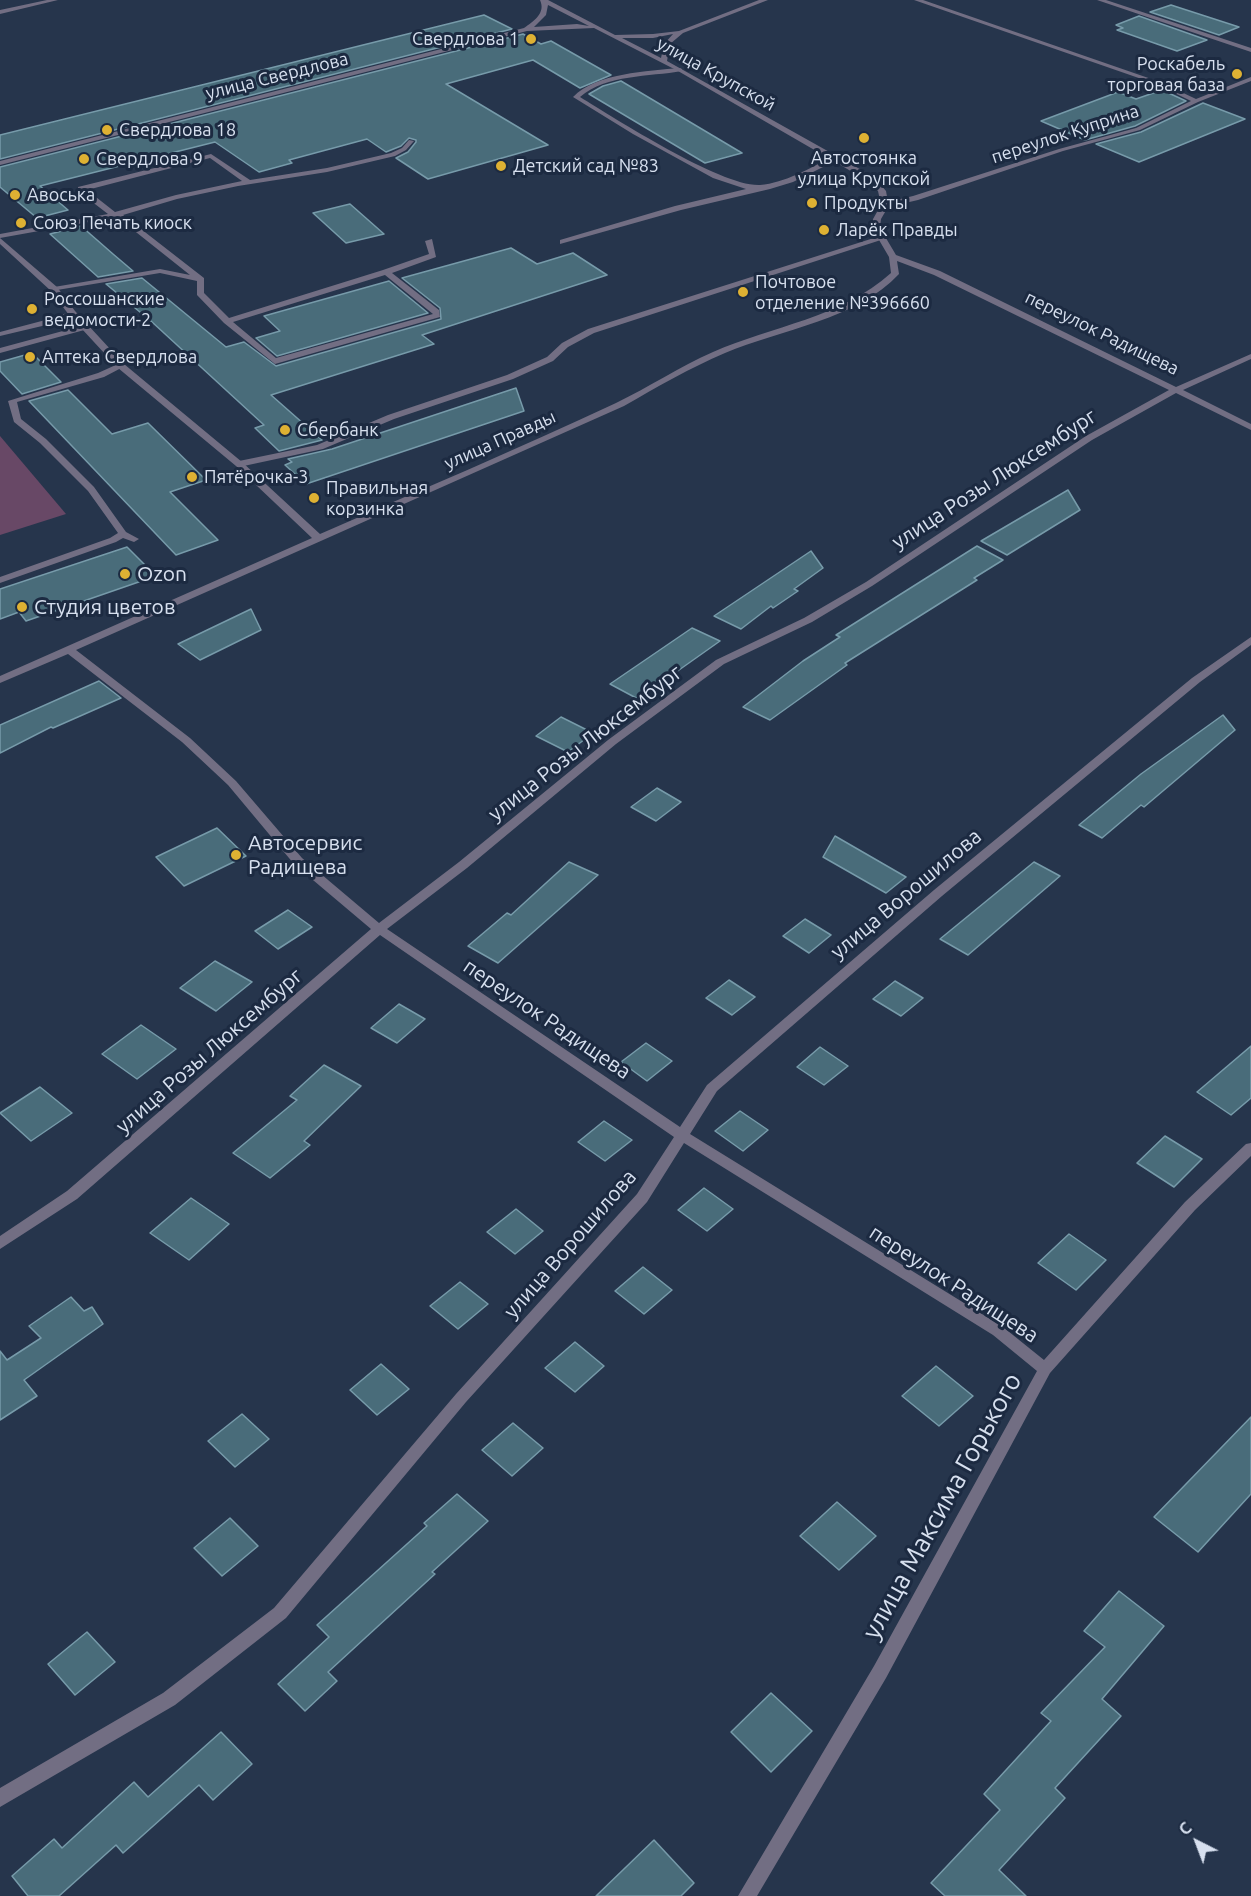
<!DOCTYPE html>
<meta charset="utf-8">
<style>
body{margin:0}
#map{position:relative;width:1251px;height:1896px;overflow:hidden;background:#26354c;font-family:Ubuntu,sans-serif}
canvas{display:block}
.north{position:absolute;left:1167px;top:1812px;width:60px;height:60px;-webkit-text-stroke:4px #1c2a41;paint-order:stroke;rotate:318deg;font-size:16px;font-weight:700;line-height:24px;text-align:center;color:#d7e0ef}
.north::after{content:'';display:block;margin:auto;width:21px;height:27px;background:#d7e0ef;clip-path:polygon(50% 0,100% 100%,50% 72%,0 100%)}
</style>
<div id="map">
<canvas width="1251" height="1896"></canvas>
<div class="north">С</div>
</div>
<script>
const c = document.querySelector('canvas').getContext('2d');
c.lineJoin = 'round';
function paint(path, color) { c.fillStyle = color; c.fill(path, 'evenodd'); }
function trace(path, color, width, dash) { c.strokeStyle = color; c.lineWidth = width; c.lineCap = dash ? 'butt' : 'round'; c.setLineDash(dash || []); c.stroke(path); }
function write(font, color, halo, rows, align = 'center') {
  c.font = font + ' Ubuntu,sans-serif'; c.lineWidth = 6; c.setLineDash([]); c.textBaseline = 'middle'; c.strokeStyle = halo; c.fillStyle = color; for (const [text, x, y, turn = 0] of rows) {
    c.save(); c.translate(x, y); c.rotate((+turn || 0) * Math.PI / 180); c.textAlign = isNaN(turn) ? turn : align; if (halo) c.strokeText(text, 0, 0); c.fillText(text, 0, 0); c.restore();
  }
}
paint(new Path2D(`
 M0 436 66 514 0 535Z`), '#684866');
const building = new Path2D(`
 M1171 5 1239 27 1219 35 1150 12Z
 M484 15 512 29 0 159V135Z
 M1139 16 1207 40 1177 51 1117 30 1123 28 1116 25Z
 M523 34 541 44 551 41 611 75 580 88 533 60 446 84 548 145 428 179 396 158 408 152 416 142V140L409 138 401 146 386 152 367 139 289 160 292 163 259 172 215 142 40 186 68 210 37 218 0 187V167Z
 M621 81 742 153 705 163 589 94 603 86Z
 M1162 90 1186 101 1135 126 1085 140 1041 121 1118 92 1136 99Z
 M1203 103 1245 119 1139 162 1096 144 1141 132Z
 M350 204 384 234 346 243 313 213Z
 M81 226 113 254 133 271 98 277 50 234Z
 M511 248 537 264 573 253 607 275 422 335 434 344 271 395 322 440 279 451 255 428 264 425 152 322 106 284 142 278 226 347 244 342 276 366 441 319 440 308 402 278Z
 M389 281 428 313 277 356 256 338 280 331 264 316Z
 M32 353 61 382 22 394 0 371V362Z
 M516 388 524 411 306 484 285 465 292 462 288 459 332 449Z
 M68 390 112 434 148 423 206 480 170 492 218 540 176 555 29 401Z
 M1068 490 1080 510 1007 555 981 541Z
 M977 546 1003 560 974 578 977 580 845 663 847 665 770 720 743 707 803 661 840 637 836 635Z
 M127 547 156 576 26 621 19 612 0 619V589Z
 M811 551 823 568 794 589 798 591 773 608 771 606 741 629 714 616Z
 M251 609 261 630 200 660 178 644Z
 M692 628 720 641 638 699 610 684Z
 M99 681 121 698 53 728 51 727 0 753V725Z
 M1223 715 1235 730 1144 807 1141 805 1102 838 1079 825 1141 774Z
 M561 717 593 733 568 752 536 736Z
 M657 788 681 802 656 821 631 807Z
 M217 828 246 856 184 886 156 857Z
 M835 836 906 877 886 893 823 857Z
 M569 862 598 875 498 963 468 946 507 913 511 915Z
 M1034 862 1060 876 968 955 940 939Z
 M288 910 312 927 278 949 255 931Z
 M805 919 831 935 809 953 783 936Z
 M215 961 252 982 216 1011 180 988Z
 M729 980 755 997 732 1015 706 998Z
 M895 981 923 998 901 1016 873 999Z
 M399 1004 425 1019 397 1043 371 1028Z
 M141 1025 176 1049 137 1079 102 1054Z
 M646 1043 672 1061 647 1081 621 1062Z
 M1251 1046V1098L1231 1115 1197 1092Z
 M820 1047 848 1066 824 1085 797 1067Z
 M324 1065 361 1086 304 1141 310 1145 270 1178 233 1153 297 1100 290 1096Z
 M40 1087 72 1113 31 1141 0 1113Z
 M740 1111 768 1130 743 1151 715 1131Z
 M604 1121 632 1140 605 1161 578 1142Z
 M1165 1136 1202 1159 1174 1187 1137 1163Z
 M704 1188 733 1209 707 1231 678 1210Z
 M191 1198 229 1224 189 1260 150 1233Z
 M516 1209 543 1231 515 1254 487 1232Z
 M1069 1234 1106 1260 1076 1290 1038 1263Z
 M643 1267 672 1290 644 1314 615 1291Z
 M460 1282 488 1304 458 1329 430 1306Z
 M71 1297 84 1311 92 1307 103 1324 24 1380 37 1396 0 1420V1351L7 1360 41 1338 29 1326Z
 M575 1342 604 1366 575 1392 545 1368Z
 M381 1364 409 1389 377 1415 350 1390Z
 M936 1366 973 1396 939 1426 902 1396Z
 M242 1414 269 1439 235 1467 208 1441Z
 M1251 1417V1494L1198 1552 1154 1517Z
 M513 1423 543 1448 512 1476 482 1450Z
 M457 1494 488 1521 432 1572 435 1574 328 1672 337 1681 305 1711 278 1684 329 1637 317 1625 427 1526 424 1523Z
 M837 1502 876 1536 839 1570 800 1536Z
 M230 1518 258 1546 222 1576 194 1548Z
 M1119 1591 1164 1626 1102 1699 1121 1716 1055 1788 1065 1798 999 1870 1026 1896H945L931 1883 1000 1810 984 1794 1051 1721 1041 1713 1105 1647 1084 1631Z
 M87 1632 115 1662 75 1695 48 1664Z
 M771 1693 812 1731 771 1772 731 1732Z
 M221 1732 252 1764 213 1800 199 1785 123 1853 116 1845 59 1896H28L12 1876 54 1839 62 1848 134 1782 148 1797Z
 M654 1840 694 1883 681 1896H596Z`);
paint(building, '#496c7a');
trace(building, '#779baa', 1.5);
paint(new Path2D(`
 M680 68 682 69V71C649 77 607 74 580 97 616 119 722 187 760 185 785 183 810 168 832 157L839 159 793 182 770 189 681 210 560 244V240L675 206 746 189 713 178 633 134 573 97C596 73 648 71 680 68Z
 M409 140 414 141 406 150 395 156 327 172 238 186 177 199 123 215 204 278V293L229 318 383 270 429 254 425 241 432 239 436 257 392 273 439 310 440 317 275 364 224 323 197 295V281L160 273 51 291 50 289 54 287 160 269 190 275 117 217 0 238V234L108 214 78 191V187L211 154 250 180 327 168 391 153 402 148ZM210 158 242 181 176 195 115 212 87 190ZM385 275 433 314 276 358 233 322Z
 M877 237 884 239 594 333 568 347 553 361 513 379 394 419 323 449 239 467 235 464 239 461 317 445 388 415 507 375 547 357 562 343 588 329Z
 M72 311 76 313 75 315 59 322 0 336V332L53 318Z
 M85 325 89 327 88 329 0 353V348Z
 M118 364 125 366 104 377 17 402 21 419 46 439 94 487 126 532 139 539 134 542 123 538 116 542 0 583V577L110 538 118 533 88 491 40 443 14 422 8 401 98 373Z`), '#726e83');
paint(new Path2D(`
 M47 0H58L0 14V10Z
 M540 0H548L615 35 653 34 679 31 759 0H768L683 33 670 44 667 61 874 177 886 191 888 202 913 196 1059 149 1136 128 1191 101 1156 84 914 0H923L1160 82 1196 99 1251 77V81L1198 102 1140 130 1063 151 918 200 888 207 881 219 880 228 896 255 940 271 1176 387 1251 354V359L1183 390 1251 424V430L1176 393 1092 440 872 586 812 622 724 664 616 744 467 868 387 929 680 1127 707 1085 934 890 1192 678 1251 637V645L1200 682 942 896 717 1091 690 1134 1003 1327 1044 1360 1185 1202 1246 1144 1251 1143V1156L1195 1210 1050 1373 886 1678 757 1896H738L874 1666 1037 1371 993 1335 684 1143 647 1202 466 1402 286 1618 175 1705 0 1807V1788L163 1693 274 1608 456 1394 637 1194 674 1137 380 935 77 1199 0 1249V1236L67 1191 371 929 294 864 228 785 182 742 68 654 0 683V676L312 538 236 466 118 368 69 315 51 291 0 244V238L57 287 75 311 124 364 242 462 320 534C418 491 518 449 616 403 649 387 679 367 713 352 772 326 841 318 891 273L889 257 872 228 873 219 881 205 878 191 868 181 678 71 594 28 527 31 0 165V161L524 28C534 21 546 13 540 0ZM548 5 589 26 577 24 534 27 546 15ZM673 34 664 44 661 58 622 38H653ZM897 261 934 275 1169 390 1086 436 866 582 804 618 716 660 608 740 459 862 379 923 302 858 236 781 190 738 76 650 624 406C657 387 690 368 725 353 780 330 858 319 899 274Z
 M1097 0H1106L1251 48V52Z`), '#726e83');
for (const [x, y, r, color] of [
 [531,39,6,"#deb133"],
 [1237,74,6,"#deb133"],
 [107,130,6,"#deb133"],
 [864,138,6,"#deb133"],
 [84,159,6,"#deb133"],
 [501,166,6,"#deb133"],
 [15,195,6,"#deb133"],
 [812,203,6,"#deb133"],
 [21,223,6,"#deb133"],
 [824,230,6,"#deb133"],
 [743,292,6,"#deb133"],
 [32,309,6,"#deb133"],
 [30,357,6,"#deb133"],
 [285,430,6,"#deb133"],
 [192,477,6,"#deb133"],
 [314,498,6,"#deb133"],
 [125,574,6,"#deb133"],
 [22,607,6,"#deb133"],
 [236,855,6,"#deb133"]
]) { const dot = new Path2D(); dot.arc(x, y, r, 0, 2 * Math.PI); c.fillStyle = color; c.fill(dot); trace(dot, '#1c2a41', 2); }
write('18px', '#d7e0ef', '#1c2a41', [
 ["Свердлова 1",519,39,"right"],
 ["Роскабель",1225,64,"right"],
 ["торговая база",1225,85,"right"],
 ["Свердлова 18",119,130],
 ["Автостоянка",864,158,"center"],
 ["улица Крупской",864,179,"center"],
 ["Свердлова 9",96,159],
 ["Детский сад №83",513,166],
 ["Авоська",27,195],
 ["Продукты",824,203],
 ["Союз Печать киоск",33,223],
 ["Ларёк Правды",836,230],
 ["Почтовое",755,282],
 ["отделение №396660",755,303],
 ["Россошанские",44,299],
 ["ведомости-2",44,320],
 ["Аптека Свердлова",42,357],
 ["Сбербанк",297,430],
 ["Пятёрочка-3",204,477],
 ["Правильная",326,488],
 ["корзинка",326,509]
], 'left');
write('18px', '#d7e0ef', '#1c2a41', [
 ["улица Крупской",716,74,29],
 ["улица Свердлова",277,76,-14],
 ["переулок Куприна",1065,134,-18],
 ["переулок Радищева",1102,333,26],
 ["улица Правды",500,440,-24]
]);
write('21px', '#d7e0ef', '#1c2a41', [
 ["улица Розы Люксембург",994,479,-33],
 ["улица Розы Люксембург",585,743,-38],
 ["улица Ворошилова",906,894,-40],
 ["переулок Радищева",547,1019,34],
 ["улица Розы Люксембург",209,1051,-41],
 ["улица Ворошилова",570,1244,-49],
 ["переулок Радищева",954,1284,33]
]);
write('21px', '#d7e0ef', '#1c2a41', [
 ["Ozon",137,574],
 ["Студия цветов",34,607],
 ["Автосервис",248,843],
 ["Радищева",248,867]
], 'left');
write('26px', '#d7e0ef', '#1c2a41', [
 ["улица Максима Горького",942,1506,-61]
]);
</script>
